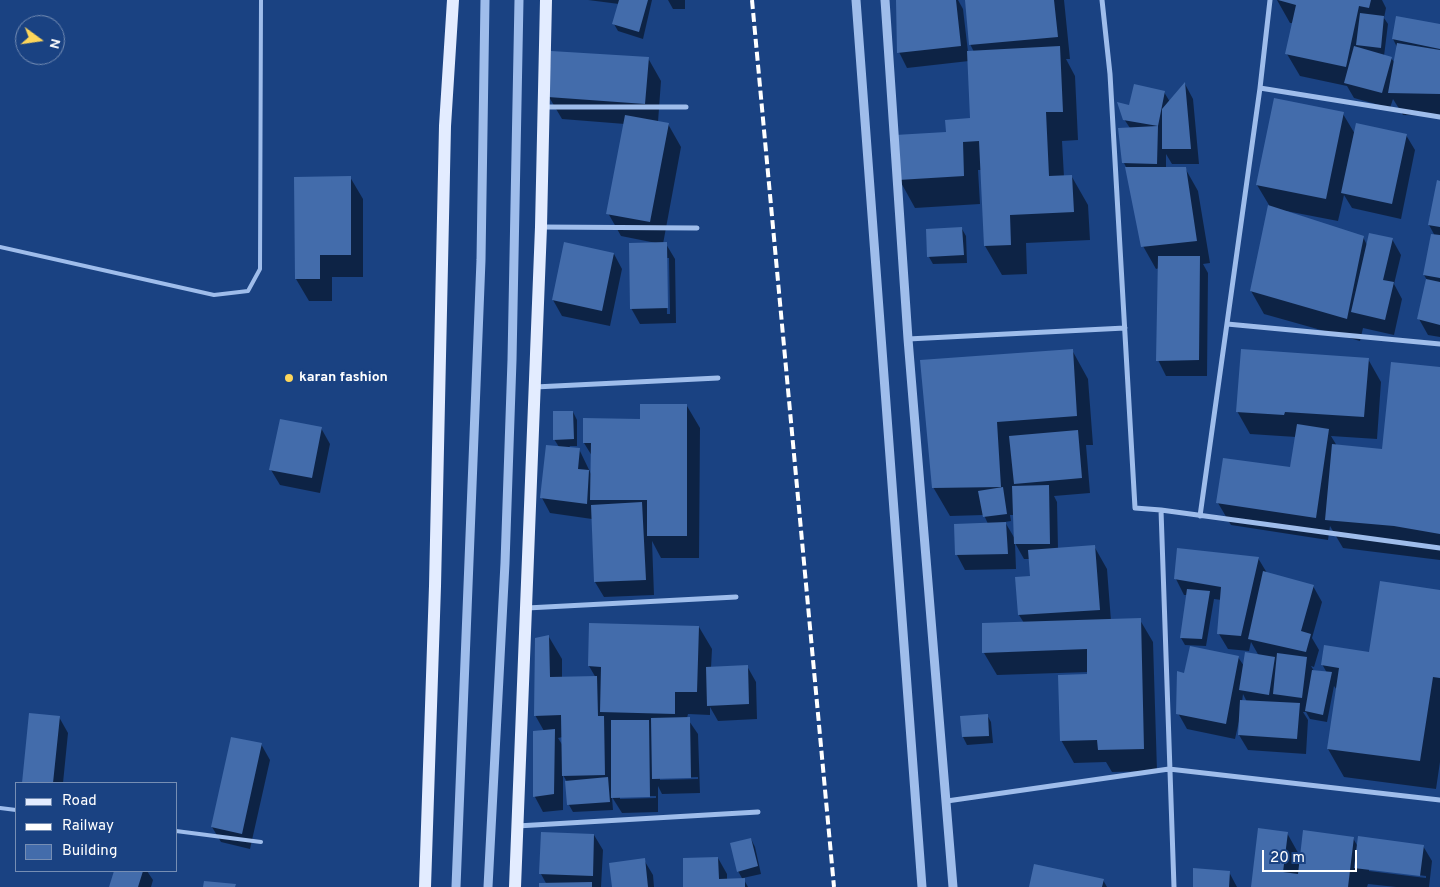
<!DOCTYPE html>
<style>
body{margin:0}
#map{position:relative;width:1440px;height:887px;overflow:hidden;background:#1a4282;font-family:Overpass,sans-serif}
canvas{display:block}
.legend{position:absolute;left:15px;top:782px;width:162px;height:90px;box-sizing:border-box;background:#1a4282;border:1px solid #768eb4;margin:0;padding:6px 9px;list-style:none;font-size:15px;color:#fff}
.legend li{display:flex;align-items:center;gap:10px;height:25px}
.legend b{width:25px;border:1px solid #768eb4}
.north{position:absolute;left:15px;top:15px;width:50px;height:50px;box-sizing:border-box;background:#1a4282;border:1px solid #768eb4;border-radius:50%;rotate:104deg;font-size:14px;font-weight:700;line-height:20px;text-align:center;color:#fff}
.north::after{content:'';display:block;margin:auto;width:18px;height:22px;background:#fdd65b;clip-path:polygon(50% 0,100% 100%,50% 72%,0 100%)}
.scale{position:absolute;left:1262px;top:850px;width:95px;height:22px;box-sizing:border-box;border:2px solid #fff;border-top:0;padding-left:6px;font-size:15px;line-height:18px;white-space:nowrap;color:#fff;-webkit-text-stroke:4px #1a4282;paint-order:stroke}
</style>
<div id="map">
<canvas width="1440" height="887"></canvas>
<ul class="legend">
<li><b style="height:6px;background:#e3ecff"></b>Road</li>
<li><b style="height:6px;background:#fff"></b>Railway</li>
<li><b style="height:14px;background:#436cab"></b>Building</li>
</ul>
<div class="north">N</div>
<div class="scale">20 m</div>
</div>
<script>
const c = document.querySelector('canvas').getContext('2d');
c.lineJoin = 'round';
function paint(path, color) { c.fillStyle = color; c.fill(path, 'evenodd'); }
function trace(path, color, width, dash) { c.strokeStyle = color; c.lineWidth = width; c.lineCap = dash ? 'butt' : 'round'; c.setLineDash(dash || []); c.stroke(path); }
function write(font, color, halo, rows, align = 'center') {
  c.font = font + ' Overpass,sans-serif'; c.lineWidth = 5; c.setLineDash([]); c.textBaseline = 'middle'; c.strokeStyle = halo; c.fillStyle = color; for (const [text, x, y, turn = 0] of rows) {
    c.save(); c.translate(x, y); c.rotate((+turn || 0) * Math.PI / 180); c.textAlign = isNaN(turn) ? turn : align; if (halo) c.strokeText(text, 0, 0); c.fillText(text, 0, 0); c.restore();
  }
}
paint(new Path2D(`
 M588 0H652L643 39 618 31 614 24 619 4Z
 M668 0H685V9H673Z
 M897 0H958L963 9 968 52H974L970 44 966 0H1064L1070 59H1066L1075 76 1078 140 1062 141 1064 177H1072L1088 205 1090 240 1026 243 1027 274 1002 275 985 246 982 170H978L980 204 915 208 899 179 947 134 972 119 969 61 907 68 899 52Z
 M1277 0H1382L1386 8 1384 18 1388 24 1384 56 1391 58 1395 63 1397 47 1393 39 1397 17 1440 25V116L1403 115 1393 99 1390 108 1354 98 1347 86 1300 76 1287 54 1293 23H1290Z
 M648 58 661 81 658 122 668 124 681 147 663 244H666L675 259 676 323 640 324 631 308 656 243 621 236 608 213 625 124 562 119 549 97ZM666 258H669L670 314H667Z
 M1185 84 1193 99 1199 164H1172L1166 154V168H1185L1198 191 1210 263 1203 264 1208 273 1207 376H1166L1158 360 1159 268 1156 269 1143 246 1126 167 1124 163 1130 128 1124 119 1130 107 1164 92 1170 102Z
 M1343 114 1355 134 1406 135 1415 150 1401 219 1352 208 1344 195 1338 221 1286 211V212L1363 237 1367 245 1392 239 1401 255 1394 284 1402 299 1394 335 1363 328 1360 341 1264 314 1251 291 1269 205 1257 185Z
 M350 177 363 199V277H332V301H309L296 279Z
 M1440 182V337L1428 335 1419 319 1427 280 1424 275 1435 236 1429 225Z
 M962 229 966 236 967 263 933 264 929 257Z
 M614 254 622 269 610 326 562 316 553 300Z
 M1072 350 1088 379 1093 445H1086L1090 493 1054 496 1057 502 1058 549 1094 546 1107 569 1111 621 1140 620 1153 642 1157 771 1112 772 1106 762 1074 763 1061 740 1089 672 997 675 984 653 1024 623 1019 615 1017 578 1031 577 1030 559H1024L1015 543 1016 569 965 570 957 555 988 524 984 515 950 516 933 487 921 361ZM1010 515H1014L1015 539 1005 522 1011 521Z
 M1368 359 1381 382 1377 439 1331 436 1337 446 1384 450 1440 368V560L1343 548 1330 526 1328 540 1231 525 1218 503 1291 469 1296 437 1250 434 1237 411Z
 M687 406 700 428 699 558H661L652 541 654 595 604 597 595 582 592 519 550 513 542 498 559 447 554 439 573 412 577 420V446H570L569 448 579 449 592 476V456L584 443 641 420Z
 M321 428 330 444 320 493 280 485 271 470Z
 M1258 558 1267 573 1313 586 1322 602 1312 638 1319 650 1314 667 1311 666 1314 671 1327 673 1322 664 1370 653 1440 591V762L1436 789 1344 777 1328 749 1337 690 1334 686 1327 722 1310 719 1306 712H1303L1308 720 1306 754 1248 750 1239 735 1240 717 1235 739 1187 729 1178 713 1185 674 1238 657 1244 666 1259 656 1251 642 1249 651 1228 649 1219 634 1221 600 1214 599 1206 646 1185 645 1181 638 1188 595H1184L1176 579ZM1243 694 1247 702H1242Z
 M699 627 712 649 711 668 747 666 756 682 757 719 718 721 710 707V715L688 714 687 718 698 734 700 793 662 794 658 786V812L622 813 612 797 613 810 573 812 569 805 567 782 563 775V810L543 812 535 797 544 731 535 715 549 637 562 659V678H596L589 666ZM563 737V746L558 738ZM698 777V779L660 780V778ZM620 796H656V798L620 799Z
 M30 714 59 717 68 733 63 783H23Z
 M987 715 991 722 993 743 967 745 963 737 961 717Z
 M261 744 270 760 250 849 221 842 212 827Z
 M1287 833 1301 858 1353 838 1358 847 1423 846 1432 861 1429 887H1396L1368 884 1367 887H1252ZM1369 869 1426 876V878L1369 871Z
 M594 835 603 850 601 887H540L547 885 541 874Z
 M751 839 755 847 761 874 743 878 748 887H685L718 858 727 874V880H743L738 871Z
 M644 860 653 875 654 887H613Z
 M115 871H147L153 880 151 887H111Z
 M1229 872 1237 887H1194Z
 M1103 880 1107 887H1030Z`), '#0007');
paint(new Path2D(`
 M619 0H648L639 32 612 24Z
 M896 0H956L961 46 897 53Z
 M965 0H1054L1058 37 969 45Z
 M1278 0H1371L1369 8 1359 6 1346 67 1285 54 1296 5Z
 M1360 13 1384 16 1381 48 1356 45Z
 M1396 16 1440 24V49L1392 39Z
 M1397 43 1440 50V94L1388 93Z
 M1060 46 1063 112H1046L1049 176 1072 175 1074 212 1010 215 1011 245 984 246 979 141 963 142 964 176 898 180 895 135 946 132 945 120 970 118 967 51Z
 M1354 46 1392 57 1382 93 1344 83Z
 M551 51 649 57 645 104 548 97Z
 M1185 82 1191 149H1162V109Z
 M1134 84 1165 91 1158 126 1157 164 1122 163 1118 128 1158 126 1123 120 1117 102 1129 105Z
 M1274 98 1344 112 1326 199 1256 185Z
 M625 115 669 123 650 222 606 214Z
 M1356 123 1407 134 1392 204 1341 193Z
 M1125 167H1186L1197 241 1141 247Z
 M351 176V255H320V279H295L294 177Z
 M1437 180 1440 181V227L1428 225Z
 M1268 205 1364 236 1347 319 1250 291Z
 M962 227 964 255 927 257 926 229Z
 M1369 233 1393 238 1383 280 1394 282 1385 320 1351 312Z
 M1431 234 1440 235V278L1423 275Z
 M564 242 614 253 602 311 552 300Z
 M667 242 668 308 630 309 629 243Z
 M1158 256H1200L1199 360 1156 361Z
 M1426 279 1440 282V325L1417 319Z
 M1073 349 1077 416 997 422 1001 487 932 488 920 360Z
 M1241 349 1369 358 1364 417 1285 412 1284 415 1236 412Z
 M1391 362 1440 367V534L1394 526 1325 520 1332 444 1382 449Z
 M640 404H687V536H647V500H590L591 443H583V418L640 419Z
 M553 411H573L574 439 553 440Z
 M280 419 322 427 312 478 269 470Z
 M1297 424 1329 429 1316 518 1216 503 1223 458 1290 467Z
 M1078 430 1082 478 1014 484 1009 436Z
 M546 445 580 448 578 469 589 470 587 504 540 498Z
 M1049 485 1050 544H1014L1012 486Z
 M1003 487 1007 514 983 517 978 491Z
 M642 502 646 580 594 582 591 505Z
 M1006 522 1008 554 955 555 954 524Z
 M1095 545 1100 610 1018 615 1015 577 1030 576 1028 550Z
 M1177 548 1259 557 1241 636 1217 634 1221 587 1174 579Z
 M1263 571 1314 585 1301 631 1311 634 1306 652 1248 639Z
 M1380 581 1440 590V678L1433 677 1420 761 1327 749 1339 668 1321 665 1324 645 1369 652Z
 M1187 589 1210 591 1202 639 1180 638Z
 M1141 618 1144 749 1098 750 1097 740 1060 741 1058 675 1087 674V649L982 653V623Z
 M589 623 699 626 697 692H675V714L600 712 601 667 588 666Z
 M549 635 550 677 597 676 598 716H604L605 775 562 776 561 715 534 716 535 638Z
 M1190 646 1239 656 1226 724 1176 714 1177 671 1184 673Z
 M1245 652 1275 657 1269 695 1239 690Z
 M1277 653 1307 657 1302 698 1273 694Z
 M748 665 749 704 707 706 706 667Z
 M1312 670 1332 672 1323 715 1305 711Z
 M1240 700 1300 703 1297 739 1238 735Z
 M29 713 60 716 53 783H22Z
 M988 714 989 736 962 737 960 716Z
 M690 717 691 778 652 779 651 718Z
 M611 720H649L650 797 611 798Z
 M555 729 554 794 533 797V731Z
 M231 737 262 743 242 834 211 827Z
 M608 777 610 802 567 805 565 781Z
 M1258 828 1288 832 1283 872 1298 874 1303 830 1354 837 1348 887H1251Z
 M541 832 594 834 593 876 539 874Z
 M1358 836 1424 845 1420 876 1354 868Z
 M751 838 758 866 737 872 730 843Z
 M718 857 719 879 745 878V887H683V858Z
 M645 858 648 887H612L609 863Z
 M1034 864 1104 879 1102 887H1029Z
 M1193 868 1230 871 1229 887H1193Z
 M114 871H143L138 887H109Z
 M204 881 236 884 235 887H203Z
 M592 882V887H539V883Z`), '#436cab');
trace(new Path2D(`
 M0 247 214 295 248 291 260 269 261 0
 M0 808 16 810
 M176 831 261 842`), '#9fbdeb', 4);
trace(new Path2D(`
 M1102 0 1110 74 1135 508 1161 510
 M1260 88 1270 0
 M544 107H686
 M541 227 697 228
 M1227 324 1440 344
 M908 339 1125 328
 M535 387 718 378
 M1200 516 1260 88 1440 117
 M527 608 736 597
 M947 801 1169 769 1440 800
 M517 826 758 812
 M1174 887 1161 510 1440 548`), '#9fbdeb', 5);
trace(new Path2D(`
 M856 0 922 887
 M885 0 908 339 953 887
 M456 887 481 260 485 0
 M488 887 505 563 512 360 519 0`), '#9fbdeb', 9);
trace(new Path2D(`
 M425 887 435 586 445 126 453 0
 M515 887 541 227 546 0`), '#e3ecff', 12);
trace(new Path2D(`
 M752 0 834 887`), '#fff', 4, [9, 4]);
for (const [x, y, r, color] of [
 [289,378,5,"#fdd65b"]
]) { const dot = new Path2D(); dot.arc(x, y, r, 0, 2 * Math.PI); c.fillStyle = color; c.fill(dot); trace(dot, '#1a4282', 2); }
write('bold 14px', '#fff', '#1a4282', [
 ["karan fashion",299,378]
], 'left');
</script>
